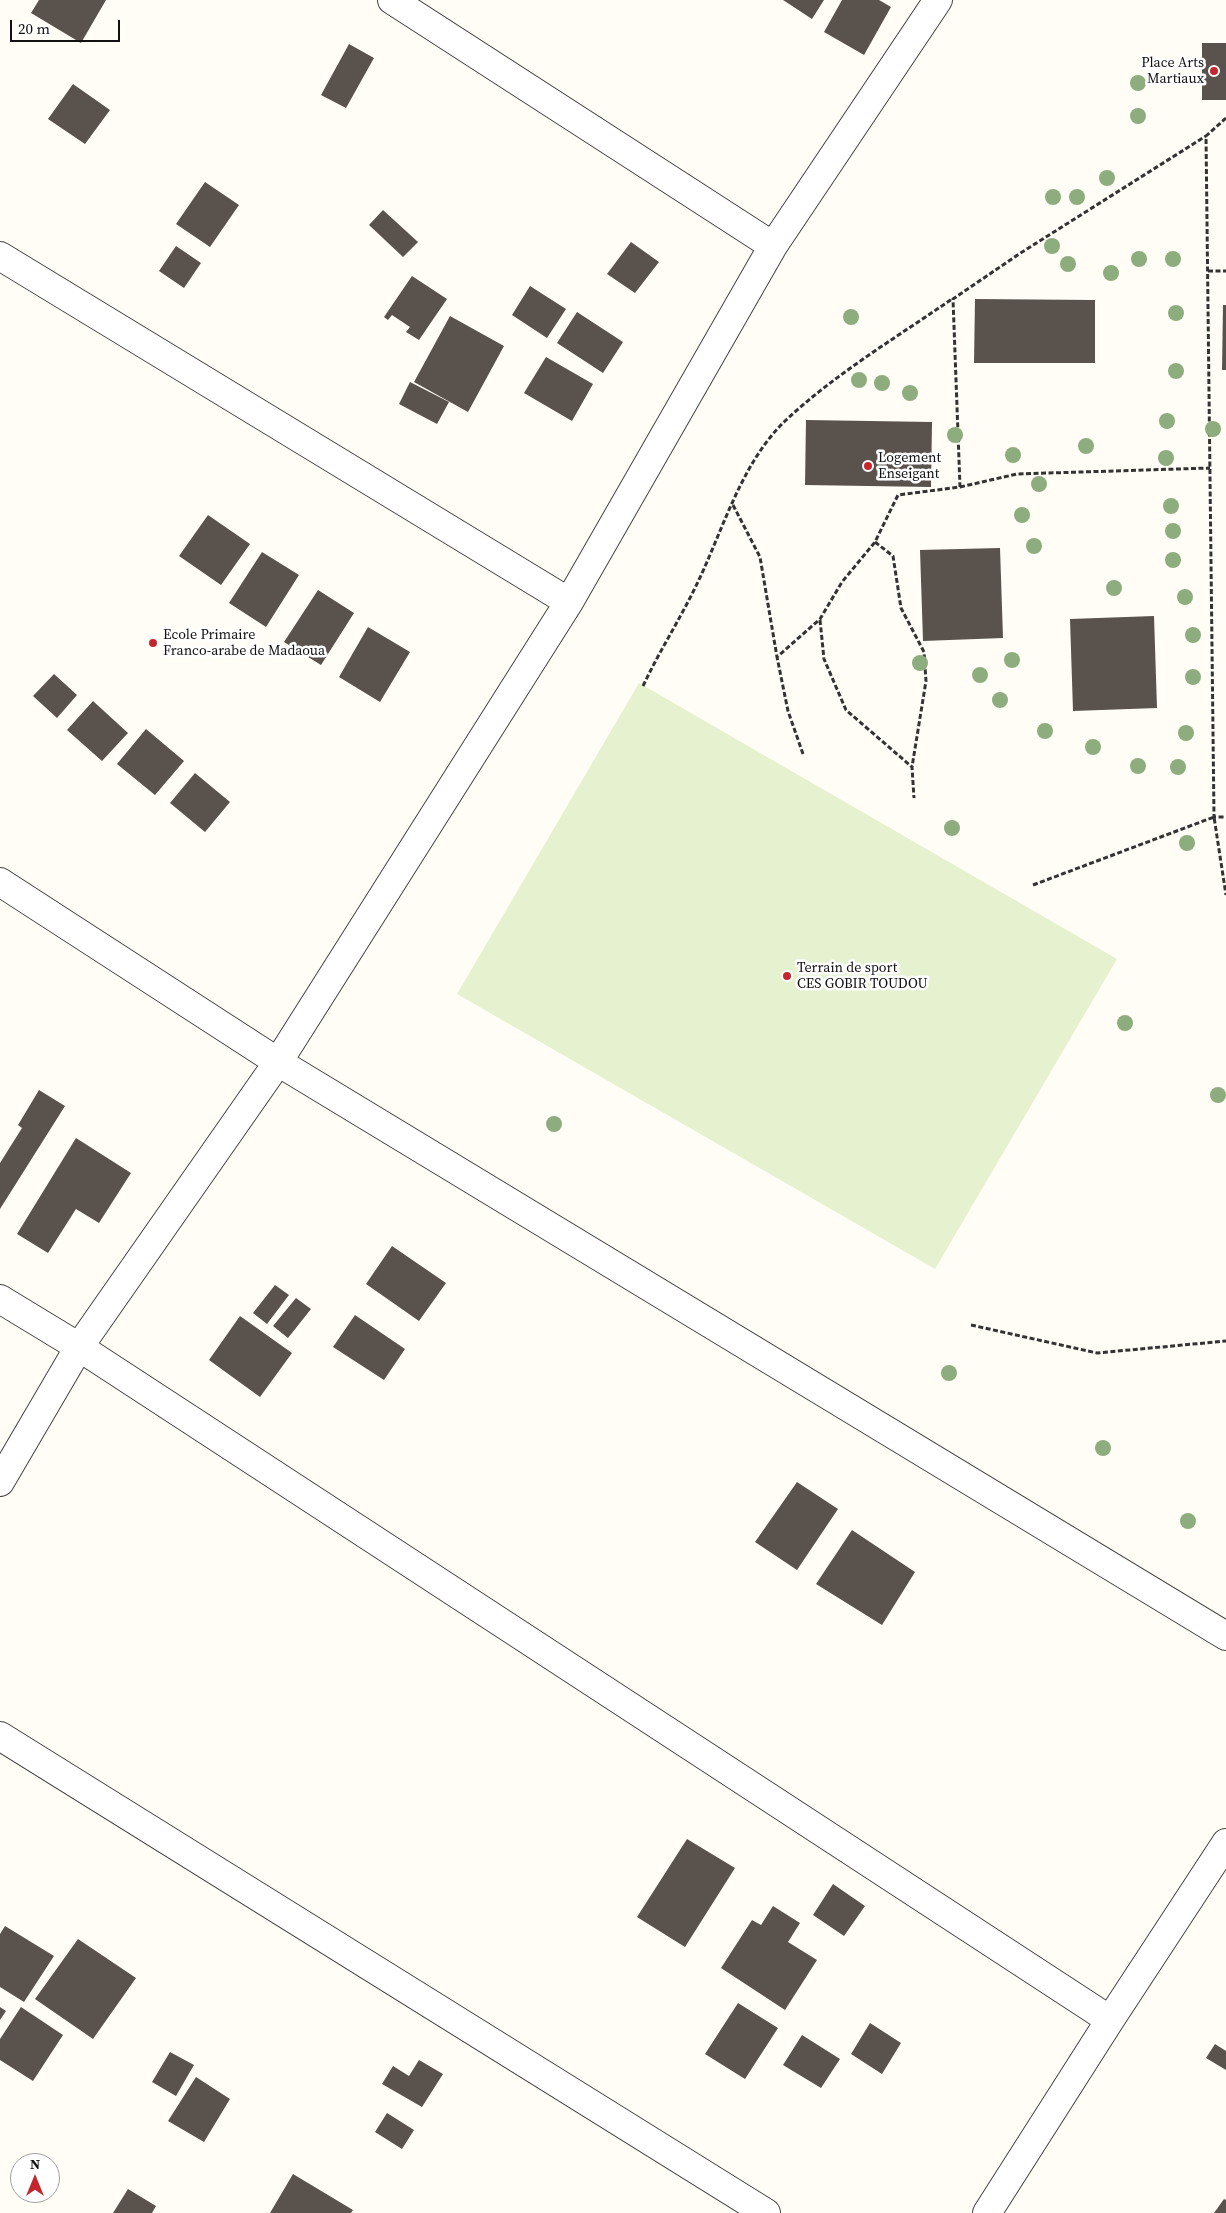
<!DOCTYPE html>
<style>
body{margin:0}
#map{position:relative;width:1226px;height:2213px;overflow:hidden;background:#fffdf5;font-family:"Source Serif 4",serif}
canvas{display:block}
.north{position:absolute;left:10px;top:2153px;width:50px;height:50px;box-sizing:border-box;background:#fff;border:1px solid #a0a0a0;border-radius:50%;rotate:0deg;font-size:14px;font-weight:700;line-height:20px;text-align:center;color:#111}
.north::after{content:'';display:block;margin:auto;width:18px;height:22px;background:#c4262e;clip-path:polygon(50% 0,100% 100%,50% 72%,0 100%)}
.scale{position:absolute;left:10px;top:20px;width:110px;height:22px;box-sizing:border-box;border:2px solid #111;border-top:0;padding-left:6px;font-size:15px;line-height:18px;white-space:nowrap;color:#111;-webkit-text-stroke:4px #fff;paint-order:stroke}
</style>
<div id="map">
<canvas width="1226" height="2213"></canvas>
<div class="north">N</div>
<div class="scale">20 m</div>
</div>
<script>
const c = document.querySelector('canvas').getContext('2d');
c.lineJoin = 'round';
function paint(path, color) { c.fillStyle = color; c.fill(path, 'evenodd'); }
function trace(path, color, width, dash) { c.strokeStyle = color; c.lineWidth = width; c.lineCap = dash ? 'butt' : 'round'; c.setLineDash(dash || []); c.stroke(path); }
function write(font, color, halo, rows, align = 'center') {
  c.font = font + ' "Source Serif 4",serif'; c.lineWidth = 5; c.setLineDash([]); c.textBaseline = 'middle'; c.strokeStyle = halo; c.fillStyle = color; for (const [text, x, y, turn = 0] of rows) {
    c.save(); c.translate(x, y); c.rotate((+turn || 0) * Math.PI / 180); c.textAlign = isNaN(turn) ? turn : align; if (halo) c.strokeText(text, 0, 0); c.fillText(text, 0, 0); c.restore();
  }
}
paint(new Path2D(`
 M639 683 1117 959 935 1269 457 994Z`), '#e6f2cf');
paint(new Path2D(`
 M39 0H106L81 43 31 13Z
 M783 0H824L812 19Z
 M842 0H879L891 7 864 55 824 32Z
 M1202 43H1226V100H1202Z
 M349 44 374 58 346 108 321 95Z
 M73 84 110 110 85 144 48 119Z
 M205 182 239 205 210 247 176 224Z
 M383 210 418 242 403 257 369 225Z
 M631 242 659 262 635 293 607 274Z
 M176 246 201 263 184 288 159 271Z
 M412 276 447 299 419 340 406 332 410 327 392 315 388 320 384 317Z
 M530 286 566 309 547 338 512 315Z
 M975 299 1095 300V363H974Z
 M1223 305H1226V370H1222Z
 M577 312 623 342 603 373 557 343Z
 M450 316 504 346 468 412 414 382Z
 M546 357 593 384 572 421 524 393Z
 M410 382 449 402 437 424 399 404Z
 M806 420 932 422 931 487 805 485Z
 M208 515 250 544 221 585 179 556Z
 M1000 548 1003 638 923 641 920 550Z
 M262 552 299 575 266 627 229 603Z
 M318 590 354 613 321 665 284 642Z
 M1154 616 1157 708 1073 711 1070 619Z
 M368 627 410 652 380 702 339 677Z
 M54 674 77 695 57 718 33 696Z
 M93 701 128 733 102 761 67 730Z
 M146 729 184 761 155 795 117 764Z
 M195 773 230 802 205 832 170 803Z
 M39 1090 65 1106 0 1209V1163L22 1128 18 1125Z
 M76 1138 131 1173 99 1223 76 1209 48 1253 17 1234Z
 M392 1246 446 1283 419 1321 366 1284Z
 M275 1285 289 1295 267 1324 253 1313Z
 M296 1298 311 1309 288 1338 273 1326Z
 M355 1315 405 1349 384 1380 333 1347Z
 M240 1316 292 1353 260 1397 209 1360Z
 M797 1482 838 1509 797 1570 755 1542Z
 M852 1530 915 1572 882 1625 816 1584Z
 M687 1839 735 1868 685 1947 637 1917Z
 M833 1884 865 1906 844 1936 813 1915Z
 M773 1906 800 1923 788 1942 817 1960 785 2010 721 1968 752 1920 761 1925Z
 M5 1926 54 1956 24 2002 0 1987V1934Z
 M78 1939 136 1978 93 2039 35 1999Z
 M738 2003 778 2028 745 2079 705 2054Z
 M0 2007 6 2011 0 2020Z
 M21 2007 63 2035 33 2081 0 2060V2039Z
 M870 2023 901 2043 882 2074 851 2054Z
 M802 2035 840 2059 821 2088 783 2065Z
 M1215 2044 1226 2051V2070L1206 2058Z
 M170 2052 194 2065 176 2096 152 2082Z
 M419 2060 443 2074 422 2107 382 2084 393 2066 409 2076Z
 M196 2077 230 2099 204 2142 168 2121Z
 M387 2113 414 2130 402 2149 375 2132Z
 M293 2174 353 2210 351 2213H270Z
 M128 2189 156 2206 152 2213H113Z
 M1224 2199 1226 2200V2213H1214Z`), '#5a524d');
const street = new Path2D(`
 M392 0 773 246
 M0 256 569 602
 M0 882 278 1062 1226 1636
 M0 1299 79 1347 1110 2020
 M0 1482 79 1347 278 1062 569 602 773 246 938 0
 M0 1736 766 2213
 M987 2213 1110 2020 1226 1843`);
trace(street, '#444', 30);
trace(new Path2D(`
 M1226 118 1206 136 1214 817H1226
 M1208 271H1226
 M960 487 1017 474 1210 468
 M733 505 760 557 777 657
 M875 542 893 556 901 608 924 652 926 681 912 767
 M820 620 824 659 846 710 912 767 914 798
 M643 686C658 654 677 624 693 592 721 537 739 466 784 422 832 376 897 337 952 299
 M803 754 788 711 777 657 820 619 842 582 875 542 898 495 960 487 953 299 1019 254 1206 136
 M1033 885 1214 817 1226 895
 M971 1325 1097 1353 1226 1341`), '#333', 3, [5, 2.5]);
trace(street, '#fff', 28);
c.fillStyle = '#8dad7f';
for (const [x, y] of [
 [1138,83],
 [1138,116],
 [1107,178],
 [1053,197],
 [1077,197],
 [1052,246],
 [1139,259],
 [1173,259],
 [1068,264],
 [1111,273],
 [1176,313],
 [851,317],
 [1176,371],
 [859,380],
 [882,383],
 [910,393],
 [1167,421],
 [1213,429],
 [955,435],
 [1086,446],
 [1013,455],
 [1166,458],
 [1039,484],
 [1171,506],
 [1022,515],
 [1173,531],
 [1034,546],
 [1173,560],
 [1114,588],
 [1185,597],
 [1193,635],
 [1012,660],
 [920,663],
 [980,675],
 [1193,677],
 [1000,700],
 [1045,731],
 [1186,733],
 [1093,747],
 [1138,766],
 [1178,767],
 [952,828],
 [1187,843],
 [1125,1023],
 [1218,1095],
 [554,1124],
 [949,1373],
 [1103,1448],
 [1188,1521]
]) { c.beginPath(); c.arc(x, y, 8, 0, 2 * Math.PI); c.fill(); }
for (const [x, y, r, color] of [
 [1214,71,5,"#c4262e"],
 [868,466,5,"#c4262e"],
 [153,643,5,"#c4262e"],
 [787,976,5,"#c4262e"]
]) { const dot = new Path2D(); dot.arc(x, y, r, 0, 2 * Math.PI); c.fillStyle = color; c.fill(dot); trace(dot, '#fff', 2); }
write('14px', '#111', '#fff', [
 ["Place Arts",1204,63,"right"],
 ["Martiaux",1204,79,"right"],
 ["Logement",878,458],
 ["Enseigant",878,474],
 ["Ecole Primaire",163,635],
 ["Franco-arabe de Madaoua",163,651],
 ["Terrain de sport",797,968],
 ["CES GOBIR TOUDOU",797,984]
], 'left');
</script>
